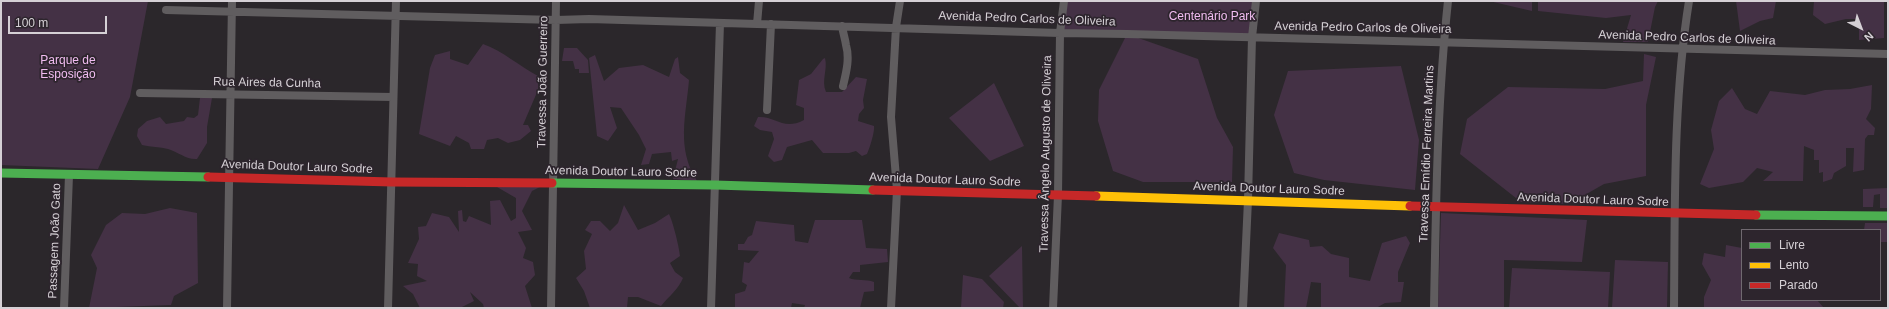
<!DOCTYPE html>
<meta charset="utf-8">
<style>
body{margin:0}
#map{position:relative;width:1889px;height:309px;overflow:hidden;background:#2b272b;font-family:Helvetica,sans-serif}
canvas{display:block}
.frame{position:absolute;inset:0;border:2px solid #d5d0d5;pointer-events:none}
.legend{position:absolute;left:1741px;top:229px;width:140px;height:72px;box-sizing:border-box;background:#2d252d;border:1px solid #706970;margin:0;padding:5px 7px;list-style:none;font-size:12px;color:#d5d0d5}
.legend li{display:flex;align-items:center;gap:8px;height:20px}
.legend b{width:20px;border:1px solid #706970}
.north{position:absolute;left:1841px;top:8px;width:40px;height:40px;-webkit-text-stroke:3px #2d252d;paint-order:stroke;rotate:138deg;font-size:11px;font-weight:700;line-height:16px;text-align:center;color:#d5d0d5}
.north::after{content:'';display:block;margin:auto;width:14px;height:18px;background:#d5d0d5;clip-path:polygon(50% 0,100% 100%,50% 72%,0 100%)}
.scale{position:absolute;left:8px;top:16px;width:99px;height:18px;box-sizing:border-box;border:2px solid #d5d0d5;border-top:0;padding-left:5px;font-size:12px;line-height:14px;white-space:nowrap;color:#d5d0d5;-webkit-text-stroke:3px #2d252d;paint-order:stroke}
</style>
<div id="map">
<canvas width="1889" height="309"></canvas>
<div class="frame"></div>
<ul class="legend">
<li><b style="height:5px;background:#4caf50"></b>Livre</li>
<li><b style="height:5px;background:#ffc107"></b>Lento</li>
<li><b style="height:5px;background:#c62828"></b>Parado</li>
</ul>
<div class="north">N</div>
<div class="scale">100 m</div>
</div>
<script>
const c = document.querySelector('canvas').getContext('2d');
c.lineJoin = 'round';
function paint(path, color) { c.fillStyle = color; c.fill(path, 'evenodd'); }
function trace(path, color, width, dash) { c.strokeStyle = color; c.lineWidth = width; c.lineCap = dash ? 'butt' : 'round'; c.setLineDash(dash || []); c.stroke(path); }
function write(font, color, halo, rows, align = 'center') {
  c.font = font + ' Helvetica,sans-serif'; c.lineWidth = 3.5; c.setLineDash([]); c.textBaseline = 'middle'; c.strokeStyle = halo; c.fillStyle = color; for (const [text, x, y, turn = 0] of rows) {
    c.save(); c.translate(x, y); c.rotate((+turn || 0) * Math.PI / 180); c.textAlign = isNaN(turn) ? turn : align; if (halo) c.strokeText(text, 0, 0); c.fillText(text, 0, 0); c.restore();
  }
}
paint(new Path2D(`
 M1 1H148L130 97 98 169 1 165Z
 M1066 1H1253L1249 34 1063 31Z
 M1489 1H1532V11Z
 M1538 1H1658L1655 7 1648 42H1623L1631 15 1606 18 1538 11Z
 M1736 1H1776L1773 18 1760 21 1740 31Z
 M1814 1H1884V38L1859 40V19H1846L1825 24 1813 15Z
 M1127 34 1198 59 1217 118 1233 147 1232 182H1143L1113 171 1098 121 1099 90Z
 M483 44C503 51 519 66 538 76V90L523 125H528L531 131 520 140 508 143 498 138 487 140 484 149H471L469 143 456 136 450 146 419 134 430 68 435 55 450 51V59L468 65Z
 M564 48H577L588 60 589 73H579V69H575L573 61H562Z
 M1644 54 1656 57 1646 105V176L1604 184 1569 204 1521 202 1460 154 1467 119 1508 87 1605 89 1643 81Z
 M595 55 604 81 619 68 643 65 669 77 675 59 678 57 680 73 689 80C686 116 676 148 697 181L673 179 678 159 672 161 671 152 652 154 649 164 641 165 646 149 639 135 621 108 610 107 617 128 608 141 597 136 589 58Z
 M825 58C828 69 821 81 826 92H842L856 77 867 79 863 100 864 108 859 114 858 121 874 126C875 132 869 150 867 154L862 156 856 151 849 153H823L812 140 787 147 782 160 774 162 768 156 774 139 772 132 760 130 754 126 758 117C776 116 783 131 804 120V108L796 105 799 80 811 74 823 59Z
 M1401 66 1419 140 1415 190 1324 180 1294 173 1274 115 1288 71Z
 M994 83 1024 146 990 161 949 118Z
 M1872 85 1871 109 1866 119 1875 128 1874 135H1868L1865 139 1864 170 1853 172 1854 148H1846V166L1834 173 1832 179 1823 182V172L1819 173V160H1814V150L1804 146 1803 181H1763L1773 172 1757 168 1743 182 1709 188 1700 184 1714 149 1711 130 1719 101 1732 88 1745 109 1757 114 1770 91 1805 95 1825 90 1850 89Z
 M200 98H212L207 127V143L197 159C187 160 178 152 168 149 160 147 151 147 142 145L137 136 138 129 147 121 160 117 166 124 184 121 187 117 194 118 198 115Z
 M497 187H540L532 191 522 211 532 230 518 232 526 248 523 258 533 262 535 275 525 286 532 308H484L483 304 470 292 474 301 460 308H420L413 294 403 286 427 281 417 276 418 264 408 263 419 239 418 227 426 226 432 213 449 217 459 232 458 211 462 210 463 221 466 222 469 216 491 225 490 201 500 200 511 221 516 218V198Z
 M1888 188V208H1880V194L1874 195 1873 207H1863V189Z
 M624 205 638 230 655 223 669 214C673 222 679 246 680 256L670 263 675 272 683 278C678 290 669 296 661 306L638 297H628L627 308H590L584 291 576 278 586 269 584 251 592 234 585 230 591 221H600L610 231 618 223Z
 M170 208 197 213 198 283 174 296 171 305 89 308 97 268 91 255 106 225 122 213 145 214Z
 M1441 213 1587 220 1582 262 1504 260V308H1438Z
 M815 220H862L866 248 887 249 888 262 860 265V272H853L849 278C856 281 866 279 874 282V291L864 292 860 308H804L805 305 792 303 791 308H735V294L745 291 747 285 742 282 744 262 749 263 759 251 738 250V244H744L748 237 752 235 756 221 794 225 795 241 808 243Z
 M1865 223H1888V242H1880V230H1864Z
 M1279 233 1309 240 1310 247 1322 246 1331 254 1349 258V277L1370 281 1382 243 1406 236 1410 243 1398 272V282H1404L1401 302 1385 303 1376 308H1321V283L1311 282 1306 308H1284L1286 265 1273 248Z
 M1726 245 1742 248V300H1817L1824 308H1704V297L1711 280 1702 264 1704 253 1725 257Z
 M1022 246 1023 308H1020L989 276Z
 M1615 260 1668 262 1667 308H1612Z
 M1512 268 1610 272 1608 308H1509Z
 M963 275 982 279 1004 302 1003 308H961Z`), '#443145');
trace(new Path2D(`
 M166 10 556 20 589 19 1060 33 1127 34 1888 54
 M757 24 759 1
 M842 26C843 33 845 38 846 45 850 59 846 73 843 86
 M140 93 393 97
 M767 110 771 24
 M64 308 69 175
 M227 308 232 1
 M388 308 396 1
 M551 308 556 1
 M711 308 720 23
 M891 308 897 190 891 117 896 27 900 1
 M1053 308 1058 195 1060 33 1064 1
 M1243 308 1248 200 1252 37 1256 1
 M1434 308C1436 206 1437 103 1448 1
 M1674 308C1675 206 1673 101 1689 1`), '#605d5f', 8);
trace(new Path2D(`
 M1 173 208 177
 M552 183 715 185 873 190
 M1756 215 1888 216`), '#4caf50', 9);
trace(new Path2D(`
 M1096 196 1410 206`), '#ffc107', 9);
trace(new Path2D(`
 M208 177 392 182 552 183
 M873 190 1096 196
 M1410 206 1756 215`), '#c62828', 9);
write('12px', '#f0bcf0', '#2d252d', [
 ["Centenário Park",1212,17],
 ["Parque de",68,61],
 ["Esposição",68,75]
]);
write('12px', '#d5d0d5', '#2d252d', [
 ["Avenida Pedro Carlos de Oliveira",1027,19,2],
 ["Avenida Pedro Carlos de Oliveira",1363,28,1],
 ["Avenida Pedro Carlos de Oliveira",1687,38,2],
 ["Travessa João Guerreiro",543,82,-89],
 ["Rua Aires da Cunha",267,83,1],
 ["Travessa Ângelo Augusto de Oliveira",1046,154,-89],
 ["Travessa Emídio Ferreira Martins",1427,154,-88],
 ["Avenida Doutor Lauro Sodre",297,167,2],
 ["Avenida Doutor Lauro Sodre",621,172,1],
 ["Avenida Doutor Lauro Sodre",945,180,2],
 ["Avenida Doutor Lauro Sodre",1269,189,2],
 ["Avenida Doutor Lauro Sodre",1593,200,2],
 ["Passagem João Gato",55,241,-88]
]);
</script>
